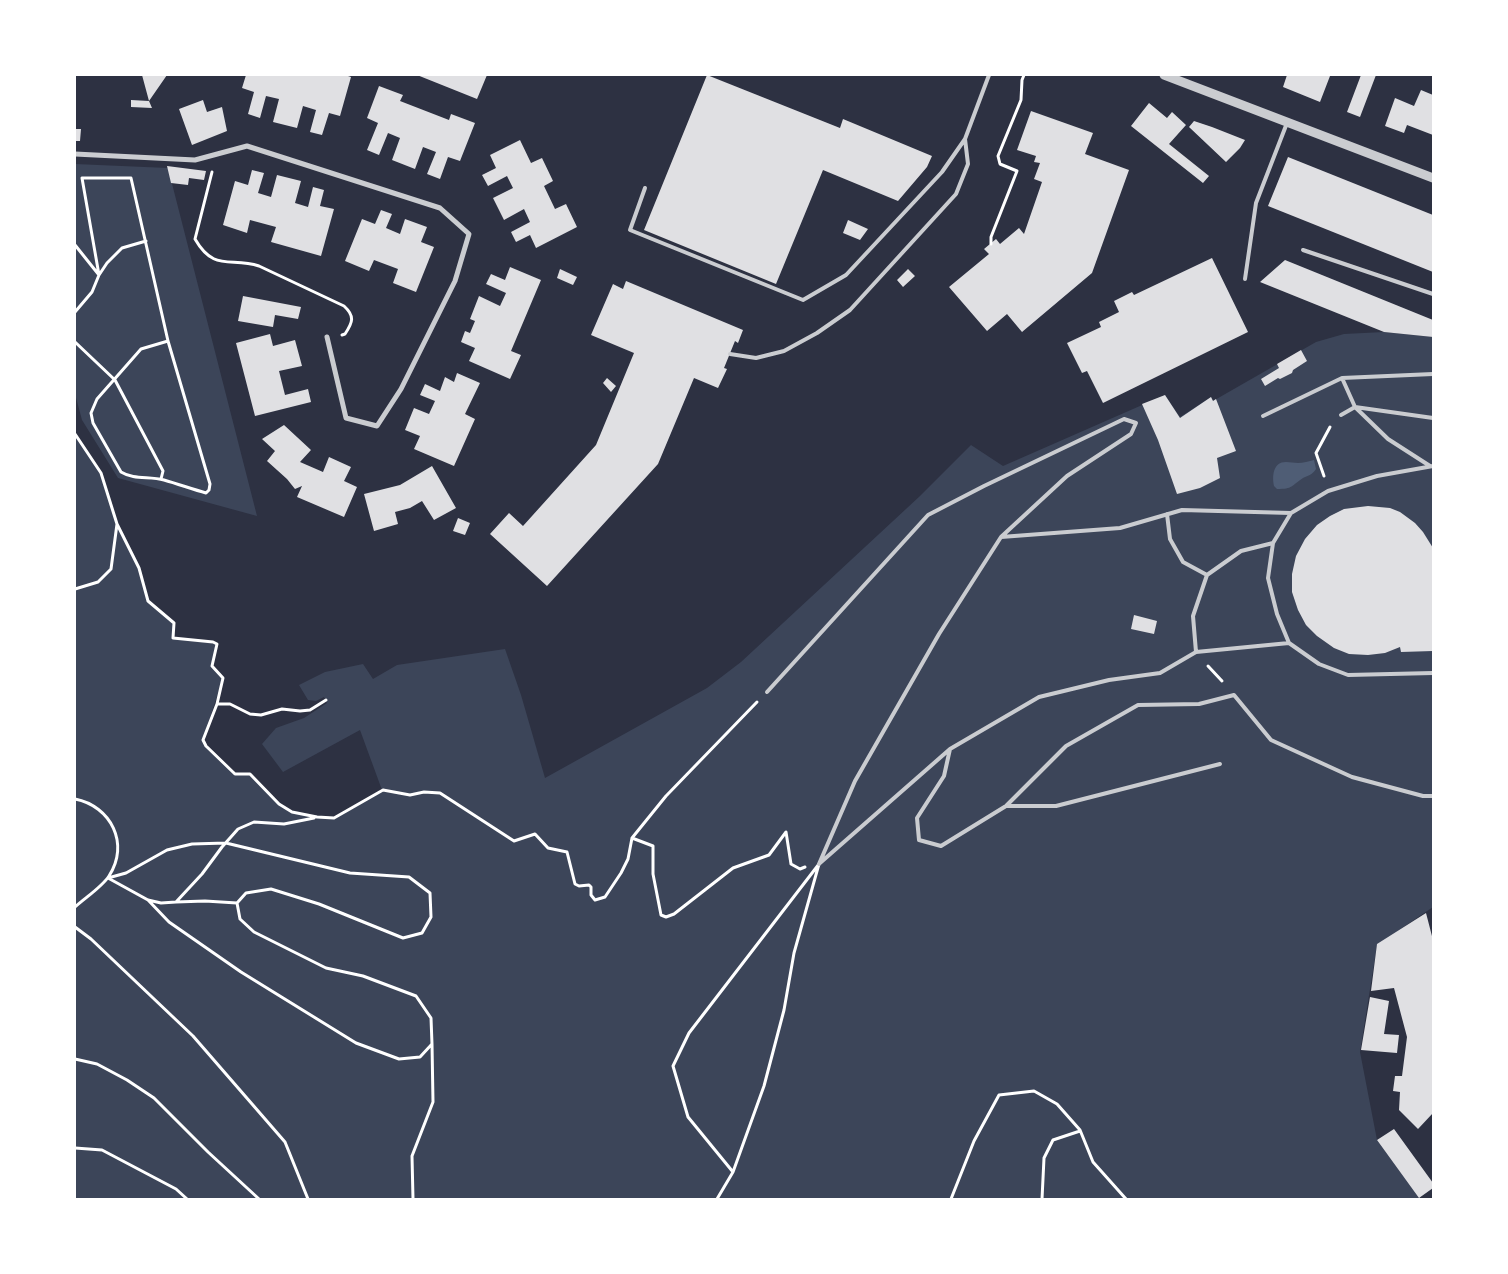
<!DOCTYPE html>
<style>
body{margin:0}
#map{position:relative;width:1508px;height:1274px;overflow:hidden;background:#2d3142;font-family:"Archivo Narrow",sans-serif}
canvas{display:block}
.frame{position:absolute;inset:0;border:76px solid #fff;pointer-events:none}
</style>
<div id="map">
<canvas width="1508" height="1274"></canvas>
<div class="frame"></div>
</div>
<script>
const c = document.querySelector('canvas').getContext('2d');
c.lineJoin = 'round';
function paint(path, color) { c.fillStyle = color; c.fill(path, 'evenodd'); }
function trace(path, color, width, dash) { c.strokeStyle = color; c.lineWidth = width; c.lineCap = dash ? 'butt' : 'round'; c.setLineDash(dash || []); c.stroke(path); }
paint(new Path2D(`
 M75 164 168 168 257 516 118 478 82 420 75 394Z
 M1384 332 1433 337V907L1377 945 1360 1052 1377 1140 1420 1199H75V434L101 473 117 524 139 568 148 601 174 623 173 638 217 644 212 666 223 678 203 739 206 746 235 774H250L279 804 292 812 334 818 382 790 360 730 283 772 262 744 276 728 304 718 327 703 324 697 316 701 308 700 299 685 325 672 363 664 373 679 397 665 505 649 521 695 545 778 707 688 741 662 920 496 971 445 1003 466 1165 395 1180 417 1211 397 1213 401 1316 342 1344 334Z`), '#3c4559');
paint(new Path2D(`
 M1314 460 1316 469C1312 475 1309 475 1303 478 1291 486 1293 489 1277 489L1274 486C1272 476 1273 462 1286 462 1290 462 1294 463 1298 463 1303 463 1309 461 1314 460Z`), '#4f5d75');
paint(new Path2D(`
 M142 75H167L149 101 152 108 131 107V100L149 101Z
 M246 75H345L351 77 340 116 329 113 322 135 310 132 316 110 303 106 297 128 273 122 279 99 266 96 260 118 248 114 254 92 242 88Z
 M417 75H487L477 99Z
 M707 75 840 128 843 119 932 156 927 167 898 201 823 170 776 284 644 230Z
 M1287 75H1326L1330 76 1320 102 1283 87Z
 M1361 75H1376L1360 117 1347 112Z
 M379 86 403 95 400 101 449 120 451 114 475 123 460 161 448 157 440 179 427 174 436 152 423 147 415 169 392 160 400 138 388 133 379 155 367 150 378 123 367 118Z
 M1421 90 1433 95V135L1407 125 1404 133 1385 126 1395 98 1414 106Z
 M203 100 207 112 222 107 227 131 192 145 179 109Z
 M1149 103 1167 118 1172 112 1186 125 1169 144 1209 176 1203 183 1131 126Z
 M1031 111 1093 133 1085 154 1129 170 1092 273 1022 332 1007 314 987 331 949 287 989 254 984 249 996 239 1000 244 1019 228 1024 234 1042 182 1034 179 1040 163 1034 162 1036 156 1017 150Z
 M1194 121 1212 127 1245 140 1240 148 1226 162 1189 127Z
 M75 129H81L80 141H75Z
 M520 140 531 163 542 158 553 181 544 186 555 209 566 204 577 227 536 248 530 235 516 242 511 232 530 222 524 209 504 220 493 198 513 188 507 176 488 186 482 175 496 168 490 155Z
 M1288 157 1433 215V272L1268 206Z
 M167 166 206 171 204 180 189 178 188 185 171 183Z
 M252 170 264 173 258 193 271 197 277 175 301 181 295 203 308 207 313 187 324 190 320 206 334 209 321 256 271 242 276 227 250 220 247 233 223 225 235 181 248 185Z
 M381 210 392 214 386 228 400 234 405 219 427 227 421 242 434 247 416 292 393 283 398 269 374 260 369 271 345 261 362 219 375 224Z
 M848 220 868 229 860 240 843 233Z
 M1212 258 1248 332 1103 403 1087 371 1082 373 1067 343 1101 327 1099 322 1119 312 1114 301 1132 292 1134 295Z
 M1285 260 1433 320V337L1384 332 1260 282Z
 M510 267 541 280 511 351 521 355 510 379 469 361 475 348 461 342 465 331 470 333 475 321 470 319 479 296 500 306 506 293 486 284 491 274 505 280Z
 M560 269 577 277 573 285 557 278Z
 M908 269 915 276 903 287 897 280Z
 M626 281 743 330 738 343 735 341 724 368 727 369 718 388 694 378 658 464 547 586 490 534 509 513 523 526 596 445 634 353 591 335 613 284 623 289Z
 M243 296 301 307 298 319 275 315 273 327 238 321Z
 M270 334 273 346 295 340 302 366 279 371 285 395 308 389 311 402 255 416 236 343Z
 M1301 350 1307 361 1293 370 1292 373 1280 379 1278 378 1265 386 1261 379 1279 368 1277 364Z
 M457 373 480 383 465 414 475 419 454 466 414 449 420 436 405 430 414 408 429 414 435 401 420 395 425 384 440 391 445 377 454 382Z
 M607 378 616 386 611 392 603 383Z
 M1165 395 1180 418 1211 397 1213 401 1216 399 1236 451 1217 458 1220 478 1200 488 1177 494 1158 440 1142 404Z
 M284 425 311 450 300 462 323 472 329 457 351 467 344 481 357 487 344 517 297 497 302 486 295 489 287 479 267 461 275 451 262 439Z
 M432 466 456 508 434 520 422 501 410 508 395 512 398 524 374 531 364 494 400 485Z
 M1368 506 1390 508 1400 512 1415 523 1423 532 1433 548V651L1401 652 1400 647 1385 653 1368 655 1349 654 1334 648 1317 636 1306 625 1298 610 1292 592V574L1296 556 1305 539 1317 525 1330 516 1344 509Z
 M458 518 470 523 465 535 453 531Z
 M1134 615 1157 621 1154 634 1131 629Z
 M1426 913 1433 940V1113L1418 1129 1399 1110 1400 1092 1393 1091 1395 1076H1402L1407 1037 1394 988 1371 991 1377 944Z
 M1370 997 1389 1001 1384 1034 1399 1035 1397 1053 1361 1050Z
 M1394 1129 1433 1183V1188L1419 1198 1377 1140Z`), '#e0e0e3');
trace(new Path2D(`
 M212 172 195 239C214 272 230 257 259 266L344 306C355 316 353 322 345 334L342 335
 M991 244V237L1017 171 1000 164 998 156 1021 100 1022 80 1024 75
 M75 245 99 275
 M99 275 82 178H131L168 341 210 484 209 490 206 493C192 489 178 484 164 480 149 476 134 480 121 472L93 423 91 413 97 399 141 349 168 341
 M75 312 92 292 99 275 107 263 122 248 146 241
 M75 342 115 380 163 471 161 479
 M75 434 101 473 117 524 111 569 98 582 75 589
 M1324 476 1316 453 1330 427
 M117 524 139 568 148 601 174 623 173 638 213 642 217 644 212 666 223 678 217 704 203 740 206 746 235 774H250L279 804 292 812 317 817 334 818 383 790 410 795 424 792 440 793 514 841 535 834 548 848 567 852 575 884 579 886 589 885 591 887V895L595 900 605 897 621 873 628 859 632 838 666 796 757 702
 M1208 666 1222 681
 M217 704H230L250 714 261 715 282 709 300 711 310 710 326 700
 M75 799C111 806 130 844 109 876 102 887 86 897 75 907
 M632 838 653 846V874L661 915 666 917 674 914 733 868 769 855 786 832 791 864 800 869 805 867
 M819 864 794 953 784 1010 764 1086 733 1172 688 1117 673 1066 689 1033Z
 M108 878 126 873 167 850 192 844 226 843 350 873 409 877 430 893 431 917 422 933 403 938 319 904 271 889 246 893 237 903 240 919 254 932 326 968 363 976 416 996 431 1018 432 1044 420 1057 399 1059 356 1043 241 972 169 922 148 900
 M108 878 148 900 161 903 176 902 202 874 222 847 238 829 254 822 284 824 314 818
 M176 902 205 901 237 903
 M75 927 91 939 193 1036 285 1142 308 1199
 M75 1059 97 1064 127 1080 154 1098 208 1152 259 1199
 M75 1148 102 1150 176 1189 187 1199
 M413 1199 412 1156 433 1102 432 1044
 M717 1199 733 1172
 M951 1199 974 1141 999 1095 1034 1091 1057 1104 1080 1130 1093 1162 1126 1199
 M1042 1199 1044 1158 1053 1140 1080 1131`), '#fff', 3);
trace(new Path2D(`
 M645 188 630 230 803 300 846 275 942 172 965 139 989 75
 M1303 250 1433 294
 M1245 279 1256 203 1287 123
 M730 354 756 358 784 351 817 333 850 310 956 194 968 164 965 139
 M1342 378 1355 407 1388 439 1430 466
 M1341 415 1355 407 1433 418
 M1263 416 1342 378 1433 374
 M1433 466 1377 476 1328 491 1291 513 1273 543 1268 578 1277 614 1289 643 1319 664 1348 675 1433 673
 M1167 514 1170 539 1183 562 1207 575
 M1196 652 1193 616 1207 575 1241 551 1273 543
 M767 692 928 515 984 486 1124 419 1136 423 1131 434 1067 476 1001 537
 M950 749 944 776 917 818 919 840 941 846 1006 806 1066 746 1138 705 1199 704 1234 695 1271 740 1352 777 1423 796H1433
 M1006 806H1056L1220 764
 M820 863 950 749 1039 697 1109 680 1160 673 1196 652 1289 643
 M819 864 855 781 939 634 1001 537 1120 528 1182 510 1291 513`), '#caccd0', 4);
trace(new Path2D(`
 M75 154 195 160 247 146 440 208 469 234 455 281 401 389 377 426 346 418 327 337`), '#caccd0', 5);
trace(new Path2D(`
 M1164 75 1433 178`), '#caccd0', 9);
</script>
